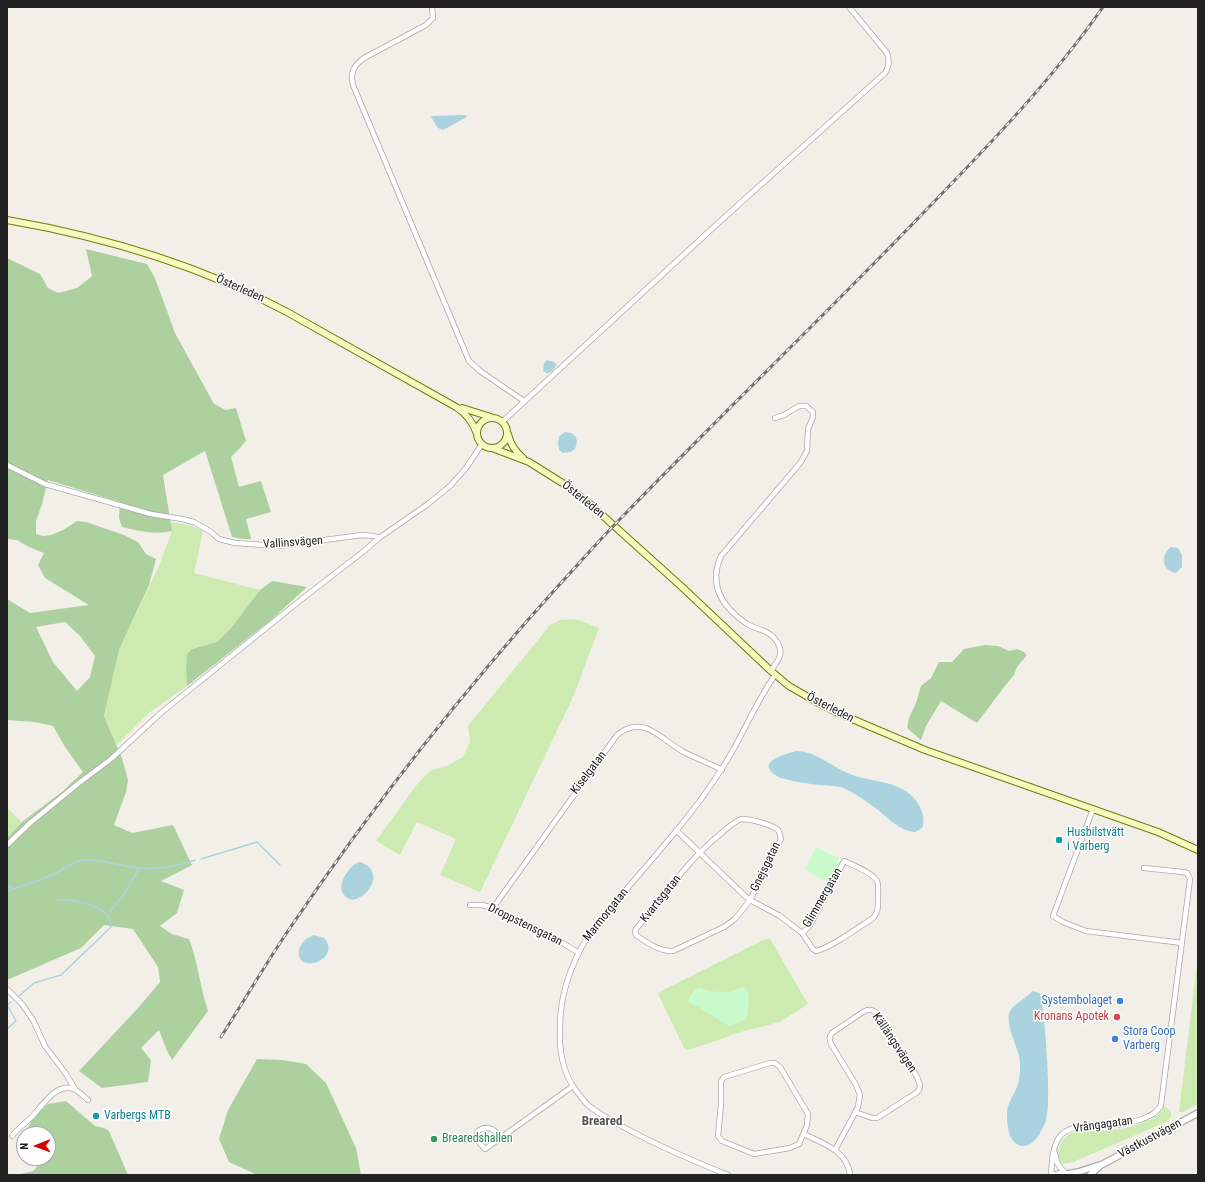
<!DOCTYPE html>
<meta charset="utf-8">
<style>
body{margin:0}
#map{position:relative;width:1205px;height:1182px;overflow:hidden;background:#f2efe9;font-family:"Roboto Condensed",sans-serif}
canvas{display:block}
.frame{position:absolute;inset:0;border:8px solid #222;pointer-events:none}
.north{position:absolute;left:16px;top:1126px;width:40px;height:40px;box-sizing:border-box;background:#fff;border:1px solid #a7a7a7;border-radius:50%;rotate:269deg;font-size:11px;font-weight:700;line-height:16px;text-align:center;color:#222}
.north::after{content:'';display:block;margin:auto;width:14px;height:18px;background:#d40000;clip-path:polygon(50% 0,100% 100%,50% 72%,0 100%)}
</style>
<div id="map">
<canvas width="1205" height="1182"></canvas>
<div class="frame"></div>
<div class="north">N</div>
</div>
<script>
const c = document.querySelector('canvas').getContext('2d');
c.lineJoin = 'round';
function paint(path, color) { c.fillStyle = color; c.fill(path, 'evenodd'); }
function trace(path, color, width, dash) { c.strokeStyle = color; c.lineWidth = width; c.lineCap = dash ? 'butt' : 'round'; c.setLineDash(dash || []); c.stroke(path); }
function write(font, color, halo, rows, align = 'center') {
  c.font = font + ' "Roboto Condensed",sans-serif'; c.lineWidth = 3; c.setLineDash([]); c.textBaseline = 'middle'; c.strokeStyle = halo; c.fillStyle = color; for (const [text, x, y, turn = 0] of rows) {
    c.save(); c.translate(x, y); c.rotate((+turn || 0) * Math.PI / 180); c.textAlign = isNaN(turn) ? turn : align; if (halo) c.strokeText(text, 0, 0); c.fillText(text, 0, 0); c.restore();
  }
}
paint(new Path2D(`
 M170 522 190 525 203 531 194 573 260 590 231 628 217 642 192 649 186 670 187 686 149 713 117 745 104 716 119 650 159 566 172 531Z
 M576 619 599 628 574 695 480 892 440 875 456 839 417 822 400 855 376 841 418 783 430 771 449 765 463 757 470 742 468 726 550 625 560 620Z
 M7 808 22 822 7 838Z
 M770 939 808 1004 780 1022 733 1034 725 1038 688 1050 684 1048 658 994 659 992 763 940Z
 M1198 956V979L1196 984 1198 986V1104L1183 1112H1179Z
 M1164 1105 1171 1112V1117L1166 1122 1073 1162 1062 1164C1053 1153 1062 1135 1074 1132 1081 1130 1089 1131 1096 1131 1113 1130 1128 1129 1144 1122 1154 1119 1161 1115 1164 1105Z`), '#cdebb0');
paint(new Path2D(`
 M86 249 147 264 155 278 175 333 214 404 226 410 236 408 246 441 240 448 231 457 239 487 261 481 271 512 246 519 251 539H243L232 537 205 451 163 475 172 531C154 535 139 531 122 527L119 518 120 502 48 480 42 504 36 521V534L43 536 51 535 63 530 77 521 86 522 124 535 138 542 146 554 156 559 149 585 119 650 104 716 122 758 128 780 126 792 114 825 132 833 173 825 192 865 161 881 184 890 177 913 160 926 172 934 189 939C198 962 200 987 208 1011L172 1060 167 1051 159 1030 141 1048 151 1060 148 1082 102 1088 79 1071 138 1008 160 982 158 967 133 929 104 925 81 948 7 980V838L22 822 63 791 83 772 65 747 53 726 35 722 7 720V599L30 613 89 605 45 578 38 565 44 553 29 547 17 540 7 539V258L40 274 48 288 58 293 77 288 92 276ZM65 622 80 636 95 656 90 677 77 691 53 662 36 627Z
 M272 581 307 587 271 620 187 686 186 670 187 654 192 649 217 642 231 628 260 590Z
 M985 645 998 646 1009 651 1017 649 1024 652 1027 655 1017 667 1014 675 1004 687 977 723 941 701 926 726 921 740 907 728 909 718 916 703 921 686 931 678 939 662H952L964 649Z
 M257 1059 282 1060 306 1064 326 1083 356 1148 361 1175H257L229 1162 219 1139 228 1110Z
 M66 1101 95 1126 104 1128 109 1131 128 1175H7L21 1174 33 1171 45 1158H48V1134H33L28 1127 33 1118 48 1104Z`), '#add19e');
paint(new Path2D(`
 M816 847 838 858 839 865 829 883 805 870Z
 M743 987 747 989 749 996 747 1019 729 1026 700 1008 688 1002 691 994 698 988C719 992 721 996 743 987Z`), '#c8facc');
paint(new Path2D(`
 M463 115H466L467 117 443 130 438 128 431 117 432 116Z
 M547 360 554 362 557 365 551 372 547 373 543 371 544 363Z
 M565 432 571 433 576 437 577 442 575 449 570 452 563 453 559 450 558 443 559 436Z
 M1171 547 1178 548 1182 555V567L1176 573C1162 571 1160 555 1171 547Z
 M796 751C816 751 832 767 850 774 875 784 906 779 920 807 923 814 925 821 922 828L915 832C900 831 889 819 878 810 866 801 855 793 841 787 823 785 803 784 785 779 780 778 773 775 770 770 763 759 789 753 796 751Z
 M360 862C385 870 371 897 352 900 339 895 339 885 346 874 350 868 353 864 360 862Z
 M314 935 324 938C343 960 295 976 299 950 301 942 306 938 314 935Z
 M1033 991 1039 993 1041 996C1045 1024 1047 1052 1048 1080 1048 1093 1049 1107 1046 1120 1045 1124 1042 1129 1040 1133 1033 1146 1019 1153 1010 1136 1008 1131 1007 1122 1007 1116 1006 1106 1013 1096 1017 1087 1020 1079 1020 1071 1020 1063 1020 1048 1001 1021 1012 1008 1018 1002 1027 997 1033 991Z`), '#aad3df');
trace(new Path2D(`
 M201 859 257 842 280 865
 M7 885 12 888
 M7 891C24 886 40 880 56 873 65 869 73 861 84 860 103 859 122 867 141 868 160 870 178 866 195 860
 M110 911 122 897 139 869
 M19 996 34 983 61 975 112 926C111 923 109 917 107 915 98 904 70 899 57 900
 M7 1029 16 1021 7 1005 11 1002`), '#aad3df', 1.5);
const minor = new Path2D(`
 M432 7 433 18 426 25 364 58C354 65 350 72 353 85L469 361 480 371 524 401
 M502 422 716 225 885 73C889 67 890 61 887 53L849 7
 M7 465 45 484 151 514 182 519 194 522 211 532 219 539 235 543 279 546 362 535 374 536 379 538
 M771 671C773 667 777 663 779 658 784 647 774 635 764 631 759 629 752 627 747 624 722 607 708 585 721 556L801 462 807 451 808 429 813 417V412L806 406H799L784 415 775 418
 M1093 809 1053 916 1063 922 1086 931 1182 943
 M741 819C750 819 771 824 778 830 780 833 780 836 781 839L750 900 735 919 724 927 673 951C660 952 646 942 636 935L635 932 636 929C663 898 686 862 718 836 725 830 732 823 741 819Z
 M676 830 745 896 750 900 780 916 802 933 809 927 844 861C853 865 873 873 877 881 879 886 878 894 878 900 878 907 878 913 873 918 859 927 831 948 816 951L813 949 802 933
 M7 845 30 823 79 783 111 759 162 712 302 599 364 551 379 538 428 504 450 486 466 468 482 444
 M470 905H482L493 908 556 939 579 953
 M493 908 617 735C643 714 660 738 682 751 695 758 709 763 722 770
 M7 989 22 1004 33 1020 45 1046 66 1074 75 1089
 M770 1063H775L780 1067 808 1114 807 1125 799 1144 790 1148 754 1154 722 1141 718 1136 721 1104V1081L724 1077Z
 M804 1134C822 1143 848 1151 850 1175
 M12 1136C19 1127 29 1121 36 1112 45 1102 57 1083 74 1089 79 1091 84 1097 88 1100
 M501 1136C494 1130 487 1124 478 1131 474 1139 480 1143 485 1149L573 1086
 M835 1150 858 1107 860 1095 856 1085 831 1044C829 1039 829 1037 832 1033L863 1012C869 1009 872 1009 877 1013L916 1075C919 1082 923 1088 916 1093L877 1118H872L855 1112
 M1055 1153 1057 1163 1065 1173
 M728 1175C691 1160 653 1144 618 1124 608 1118 597 1113 588 1105 582 1099 577 1092 573 1086 562 1069 559 1047 560 1027 560 995 571 964 588 936 631 880 683 830 721 770 741 740 754 705 775 675
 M1051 1175C1052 1163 1052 1150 1058 1139 1069 1121 1097 1127 1115 1125 1124 1125 1133 1122 1142 1119 1150 1116 1157 1113 1161 1105L1190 879 1187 873 1183 872 1144 868`);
const tertiary = new Path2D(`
 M1067 1174 1078 1172 1103 1164 1198 1113
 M1055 1175 1062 1173 1069 1175
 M1090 1175 1100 1166`);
const secondary = new Path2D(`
 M7 220C105 237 200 265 287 312L456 407C467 414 473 422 477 434
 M462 408 491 417
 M477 433a15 15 0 1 1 30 0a15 15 0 1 1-30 0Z
 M508 434C510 444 515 451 523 458
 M492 448 529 462 564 484 591 505 682 587 771 671 789 686 822 705 838 713 925 750 1158 832 1198 850`);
trace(minor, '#a9a9a9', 6);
trace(tertiary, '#a9a9a9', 8);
trace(secondary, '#707d05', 8);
trace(minor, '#fff', 4.5);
trace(tertiary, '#fff', 5.5);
trace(secondary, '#f7fabf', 6);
const rail = new Path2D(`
 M221 1037C244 1001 266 963 290 928 372 807 462 692 560 584 582 560 603 536 625 514 725 411 829 311 928 208 990 144 1052 80 1103 7`);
trace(rail, '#707070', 3);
trace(rail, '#fff', 1.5, [4.5]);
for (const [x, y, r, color] of [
 [1059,840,4,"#0f9aa8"],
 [1120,1001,4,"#3f7fe0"],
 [1117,1017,4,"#e0444e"],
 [1115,1039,4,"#3f7fe0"],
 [96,1116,4,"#0f9aa8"],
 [434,1139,4,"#2e9e5b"]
]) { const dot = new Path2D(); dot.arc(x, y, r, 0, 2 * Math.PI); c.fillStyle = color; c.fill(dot); trace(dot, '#fff', 1.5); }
write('12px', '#222', '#fff', [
 ["Österleden",240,289,24],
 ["Österleden",583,500,39],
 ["Vallinsvägen",293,543,-4],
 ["Österleden",830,708,27],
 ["Kiselgatan",589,773,-53],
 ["Gnejsgatan",766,867,-64],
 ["Glimmergatan",823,898,-60],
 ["Kvartsgatan",661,899,-51],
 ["Marmorgatan",606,915,-51],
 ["Droppstensgatan",525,925,26],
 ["Källängsvägen",894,1043,56],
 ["Vrångagatan",1103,1125,-8],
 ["Västkustvägen",1150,1139,-28]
]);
write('12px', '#0d838f', '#fff', [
 ["Husbilstvätt",1067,833],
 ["i Varberg",1067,847],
 ["Varbergs MTB",104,1116]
], 'left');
write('12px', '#366cbe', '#fff', [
 ["Systembolaget",1112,1001],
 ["Stora Coop",1123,1032,"left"],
 ["Varberg",1123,1046,"left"]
], 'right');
write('12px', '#be3a42', '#fff', [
 ["Kronans Apotek",1109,1017]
], 'right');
write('12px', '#27864d', '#fff', [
 ["Brearedshallen",442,1139]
], 'left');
write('bold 13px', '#555', '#fff', [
 ["Breared",602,1122]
]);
</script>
